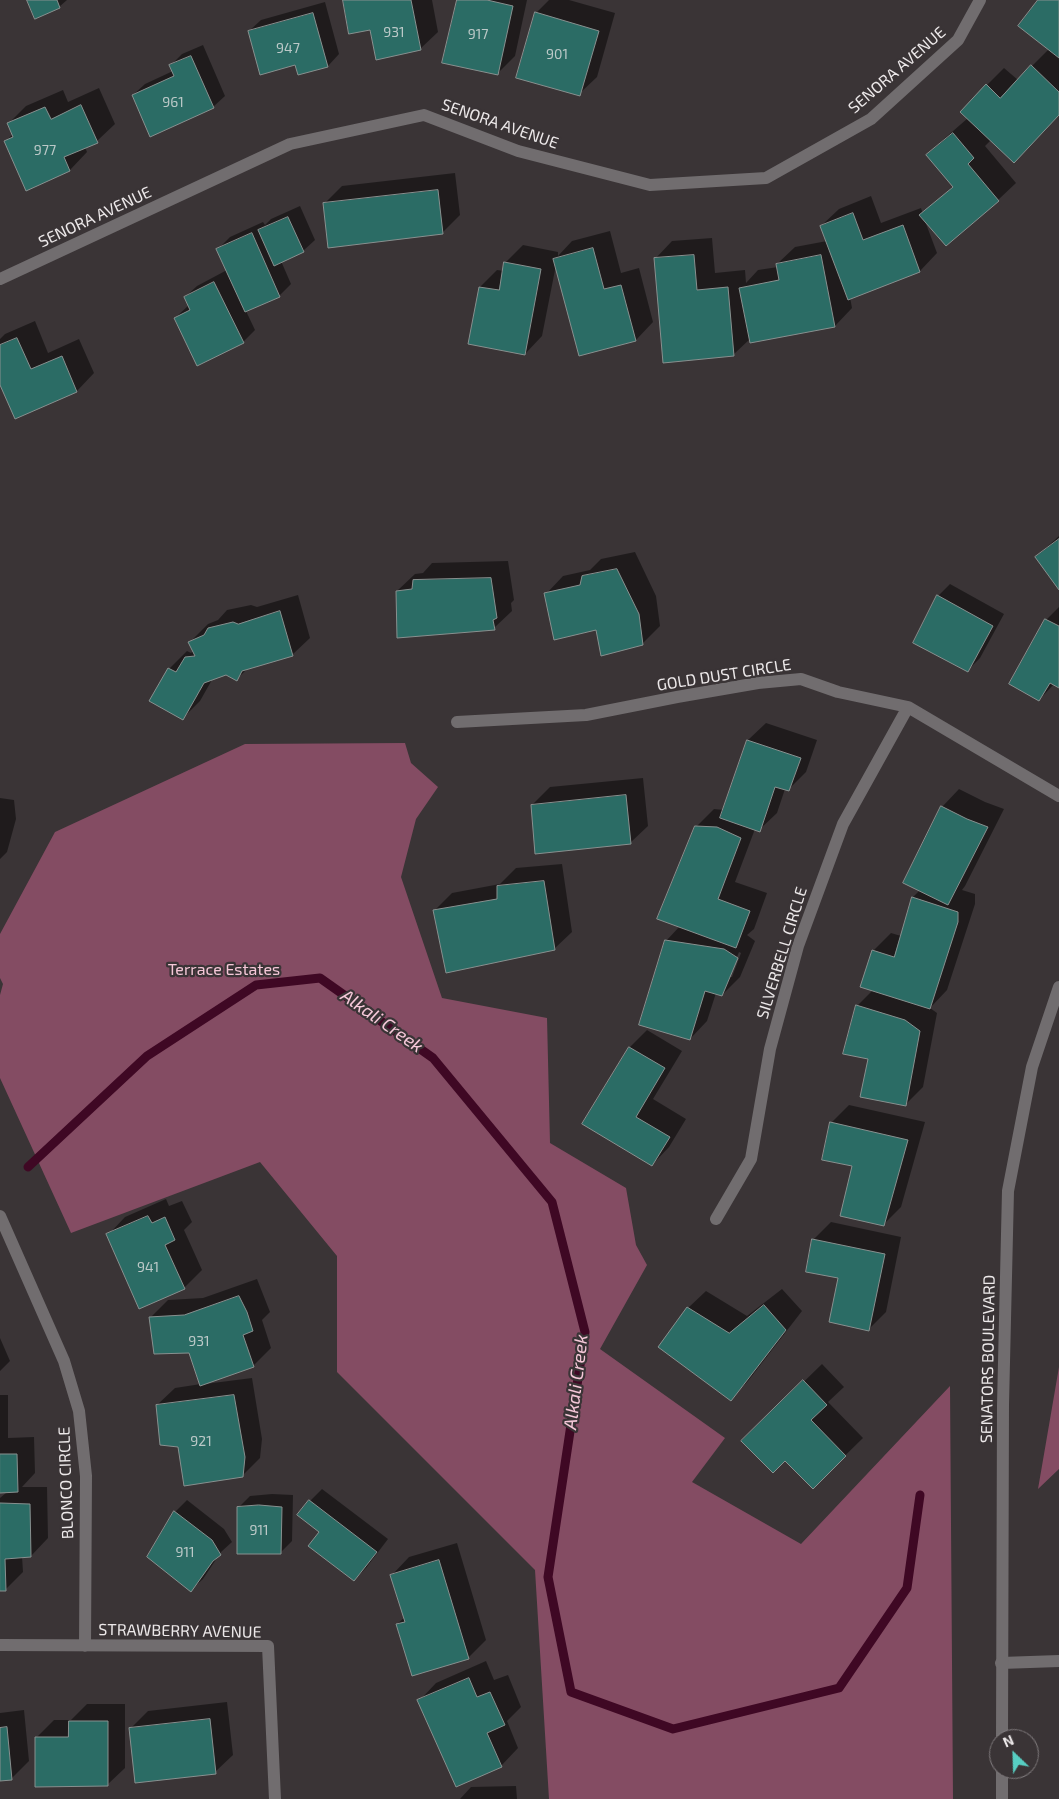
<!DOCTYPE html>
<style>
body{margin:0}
#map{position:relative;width:1059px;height:1799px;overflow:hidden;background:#3a3436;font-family:"Exo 2",sans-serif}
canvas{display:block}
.north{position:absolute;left:989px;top:1729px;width:50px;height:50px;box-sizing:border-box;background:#3a3436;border:1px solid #817c7e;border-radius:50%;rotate:336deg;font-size:14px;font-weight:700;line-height:20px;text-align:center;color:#ece8e9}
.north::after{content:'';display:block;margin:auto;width:18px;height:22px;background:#57cec2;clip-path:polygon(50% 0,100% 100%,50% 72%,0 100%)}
</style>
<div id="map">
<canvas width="1059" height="1799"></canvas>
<div class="north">N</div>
</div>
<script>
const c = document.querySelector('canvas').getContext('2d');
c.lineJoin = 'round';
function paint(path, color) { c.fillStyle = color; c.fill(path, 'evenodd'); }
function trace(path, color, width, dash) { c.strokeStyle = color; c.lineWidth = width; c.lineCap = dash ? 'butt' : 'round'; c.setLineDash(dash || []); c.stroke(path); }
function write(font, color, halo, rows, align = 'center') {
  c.font = font + ' "Exo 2",sans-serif'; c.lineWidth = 4.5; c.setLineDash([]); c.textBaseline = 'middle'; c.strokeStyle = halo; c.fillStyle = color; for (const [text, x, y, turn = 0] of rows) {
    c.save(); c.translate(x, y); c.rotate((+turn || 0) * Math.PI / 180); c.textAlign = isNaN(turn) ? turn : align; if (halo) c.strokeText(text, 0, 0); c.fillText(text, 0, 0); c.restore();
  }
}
paint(new Path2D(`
 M405 743 411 763 438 787 416 819 401 877 442 998 547 1018 550 1143 626 1188 636 1245 647 1265 600 1349 725 1438 692 1482 801 1544 950 1386 953 1799H549L535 1570 337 1372V1256L260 1162 71 1233 0 1078V995L3 984 0 978V934L55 832 245 744Z
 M1059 1367V1469L1038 1489Z`), '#844c63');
paint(new Path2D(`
 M29 0H67L59 7Z
 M344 0H432L438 32 420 49 371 28Z
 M458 0H527L515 56 497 74Z
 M549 0H569L615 13 597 77 579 94 536 13Z
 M1040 0H1059V114L991 140 985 146 1016 183 998 200 925 221 937 253 920 271 850 297 852 308 835 326 751 342V338L733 355 655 259 672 241 712 238 715 273 745 270 746 283 758 270 778 267 777 264 795 247 827 241 821 226 839 209 871 196 881 223 921 208 923 214 953 186 928 155 945 138 968 118 987 85 1004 68 1018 80 1049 49Z
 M325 2 339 54 328 66 296 64 249 31 261 20Z
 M203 45 225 96 213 107 133 95 145 84 173 71 170 66 182 54Z
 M99 88 115 124 97 141 85 147 87 152 70 170 27 189 6 141 13 134 8 124 26 106 63 90 68 102Z
 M455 173 460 215 442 233 324 204 342 186Z
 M300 206 315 240 303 251 281 261 291 284 279 296 246 311 255 330 243 342 198 364 175 318 189 305 185 297 197 286 227 270 218 249 230 237 263 222 265 225 271 219Z
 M610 231 621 273 639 268 653 322 636 340 580 354 556 265 542 336 525 354 480 287 497 270 504 271 505 263 523 245 558 252V256L572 241Z
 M35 321 48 353 79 339 94 373 77 391 0 381V339L5 334Z
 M1059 536V588L1036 557Z
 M635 552 656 596 660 626 642 644 596 629 546 594 563 576 590 570 601 559Z
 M508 561 514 600 511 603 512 611 494 628 397 591 415 574 423 573 432 563Z
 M950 584 1004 614 980 658 968 670 938 596Z
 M298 595 310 638 292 655 248 668 236 680 226 674 213 678 200 701 183 718 169 669 187 651 191 653 194 650 190 642 208 624 218 620 227 610 251 605 257 607Z
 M1059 607V687L1054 684 1039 700 1046 620Z
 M766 723 817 740 806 772 788 790 785 789 777 813 759 830 755 829 735 882 767 893 754 929 747 935 755 941 740 977 722 995 716 993 707 1021 690 1039 666 941 680 926 696 827 714 809 724 810 748 740ZM739 952 741 953 732 977H729Z
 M643 778 648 826 630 843 532 805 550 787Z
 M959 789 985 802 1004 809 965 886 962 890 975 894V904L947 990 930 1008 937 1013 923 1087 905 1105 869 1058 857 1006 873 990V951L891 933 901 936 913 897 920 890 942 807Z
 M0 798 14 800 16 819 7 852 0 859Z
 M562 864 572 932 554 949 434 911 452 893 500 884 516 868Z
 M647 1030 682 1051 653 1099 686 1119 669 1147 652 1165 583 1124 630 1047Z
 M849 1105 925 1122 901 1207 883 1225 831 1123Z
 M166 1199 169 1206 182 1201 192 1222 184 1230 202 1270 184 1288 108 1235 125 1217Z
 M831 1222 901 1237 886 1312 869 1329 839 1277 813 1240Z
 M257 1279 270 1312 262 1320 271 1348 253 1366 205 1384 252 1378 262 1439 260 1458 242 1476 179 1446 157 1405 175 1388 201 1384 190 1352 151 1317 168 1300 203 1298Z
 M782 1289 802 1311 748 1381 731 1399 688 1308 706 1291 747 1316Z
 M0 1338 10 1361 0 1371Z
 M822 1364 844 1387 828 1402 863 1438 813 1487 785 1459 743 1441Z
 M0 1395H8V1438L34 1437 35 1473 22 1487H47L48 1538 31 1556H22L23 1572 5 1590H0V1498L7 1492H0Z
 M322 1489 388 1539 366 1568 354 1580 320 1532 310 1501Z
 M272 1494 293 1495 292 1541 280 1553 239 1507 250 1496Z
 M187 1500 224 1529 232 1542 221 1552 203 1579 191 1590 149 1556 175 1512Z
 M457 1543 486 1640 469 1657 412 1674 397 1624 405 1617 392 1575 409 1557Z
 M486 1661 494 1680 508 1675 521 1707 507 1721 518 1748 501 1766 419 1701 436 1683Z
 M227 1702 233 1755 215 1772 130 1729 148 1711Z
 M87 1704H125V1768L107 1785 36 1738 54 1720H71Z
 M24 1710 29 1761 11 1779 0 1780V1713Z
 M516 1786 517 1799H460L471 1787Z`), '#0007');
trace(new Path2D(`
 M28 1167 147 1056 256 985 320 978 433 1058 552 1202 585 1332 548 1577 571 1692 673 1729 839 1688 907 1588 920 1495`), '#3f0824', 9);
const building = new Path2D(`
 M27 0H57L60 8 35 19Z
 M343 0H411L421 50 376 60 370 30 349 34Z
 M457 0H487L513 6 498 75 442 63Z
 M1038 0H1059V58L1018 26Z
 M535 12 599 31 580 96 516 78Z
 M313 13 328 67 298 75 295 65 260 75 248 31Z
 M191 56 214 108 150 137 132 95 174 76 169 65Z
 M1031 65 1059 92V115L1014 163 960 112 986 84 1000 98Z
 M81 105 98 143 64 157 70 171 26 191 4 141 13 137 7 123 45 107 51 119Z
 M953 133 974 158 968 164 999 201 946 246 919 215 953 187 926 155Z
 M438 190 443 234 328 248 323 203Z
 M853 213 863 240 903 225 920 272 848 300 820 226Z
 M288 217 304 252 274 266 258 230Z
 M252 233 280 297 245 312 216 249Z
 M593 248 604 289 621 285 636 341 579 356 553 259Z
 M694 255 697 290 728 287 734 356 663 363 654 258Z
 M821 255 835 327 750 343 739 288 779 280 776 264Z
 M504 262 541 269 525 355 468 344 479 287 499 290Z
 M214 282 244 343 197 366 174 318 190 310 184 297Z
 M17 338 31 369 62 356 77 392 15 419 0 385V345Z
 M1059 539V590L1035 557Z
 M617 569 639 614 643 645 601 656 596 630 554 640 544 593 580 585 582 576Z
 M491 578 497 618 493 620 495 630 397 638 396 591 412 589 413 580Z
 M937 595 993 626 968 672 913 643Z
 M280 611 293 656 242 671 237 681 226 675 204 683 183 720 149 701 168 668 176 672 185 657 195 656 188 642 204 635 208 628 233 622 238 624Z
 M1045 619 1059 626V688L1050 683 1039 701 1009 684Z
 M747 740 801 758 789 791 775 787 760 832 720 818Z
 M626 795 631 844 535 854 531 805Z
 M941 806 967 819 988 827 948 905 903 883Z
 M695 826 717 827 741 838 718 899 750 911 736 948 657 919Z
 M544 881 555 950 446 973 433 910 497 899V886Z
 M912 897 958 912V922L930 1009 860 987 872 950 894 957Z
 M665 940 724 949 738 958 722 996 705 991 690 1040 639 1025Z
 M856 1005 905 1020 920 1031 906 1106 860 1097 868 1059 843 1054Z
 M629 1047 665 1068 636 1117 670 1137 652 1166 582 1124Z
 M830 1122 908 1140 884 1226 840 1216 852 1166 822 1160Z
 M148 1216 152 1223 165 1217 175 1240 165 1245 185 1289 139 1309 106 1234Z
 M812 1239 885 1254 869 1331 829 1322 838 1278 806 1272Z
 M239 1296 247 1312 253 1331 243 1335 254 1367 200 1386 189 1353 154 1354 149 1317 184 1315Z
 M764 1305 786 1330 731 1401 658 1347 687 1307 729 1333Z
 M803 1380 827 1405 811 1420 846 1456 813 1489 785 1461 773 1473 741 1441Z
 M234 1395 245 1457 243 1477 184 1486 178 1447 160 1445 156 1405Z
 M0 1454H17L18 1492 0 1493Z
 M309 1500 377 1552 354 1581 308 1546 319 1532 297 1515Z
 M0 1503 30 1504 31 1557 5 1559 6 1591H0Z
 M259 1505 282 1507 281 1554H237V1507Z
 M174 1511 212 1540 221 1555 213 1561 191 1592 147 1557Z
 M439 1560 469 1659 412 1676 396 1624 405 1622 390 1575Z
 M469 1678 477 1697 490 1692 505 1725 487 1733 502 1767 456 1787 417 1700Z
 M210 1719 216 1774 135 1783 129 1728Z
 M69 1721H108V1786L35 1787V1737H68Z
 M7 1727 12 1780 0 1781V1728Z`);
paint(building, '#2b6c65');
trace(building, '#88908f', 1);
trace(new Path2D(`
 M0 279 290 144 424 115 518 151 650 185 766 178 871 119 958 40 980 0
 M457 722 586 715 677 697 758 683 801 679 838 692 908 707 1059 796
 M0 1216 64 1361 79 1411 86 1476 85 1646
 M716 1219 751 1159 770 1049 798 946 843 824 908 707
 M0 1645 268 1646 275 1799
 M1001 1663 1059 1661`), '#716d6f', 12);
trace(new Path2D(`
 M1002 1739 1003 1405 1008 1191 1032 1067 1059 987
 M1002 1769V1799`), '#716d6f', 12);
write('14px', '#bcc9c8', null, [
 ["931",394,32],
 ["917",478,34],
 ["947",288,48],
 ["901",557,54],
 ["961",173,102],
 ["977",45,150],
 ["941",148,1267],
 ["931",199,1341],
 ["921",201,1441],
 ["911",259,1530],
 ["911",185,1552]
]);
write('16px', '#ece8e9', '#3a3436', [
 ["SENORA AVENUE",897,70,-41],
 ["SENORA AVENUE",500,124,19],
 ["SENORA AVENUE",95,217,-25],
 ["GOLD DUST CIRCLE",724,675,-9],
 ["SILVERBELL CIRCLE",782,953,-73],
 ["SENATORS BOULEVARD",988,1359,-89],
 ["BLONCO CIRCLE",66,1483,-92],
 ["STRAWBERRY AVENUE",180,1631,1]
]);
write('16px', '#f5c7d7', '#3a3436', [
 ["Terrace Estates",224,970]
]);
write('italic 18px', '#f6c8d9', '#3a3436', [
 ["Alkali Creek",382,1021,35],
 ["Alkali Creek",576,1382,-83]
]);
</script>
